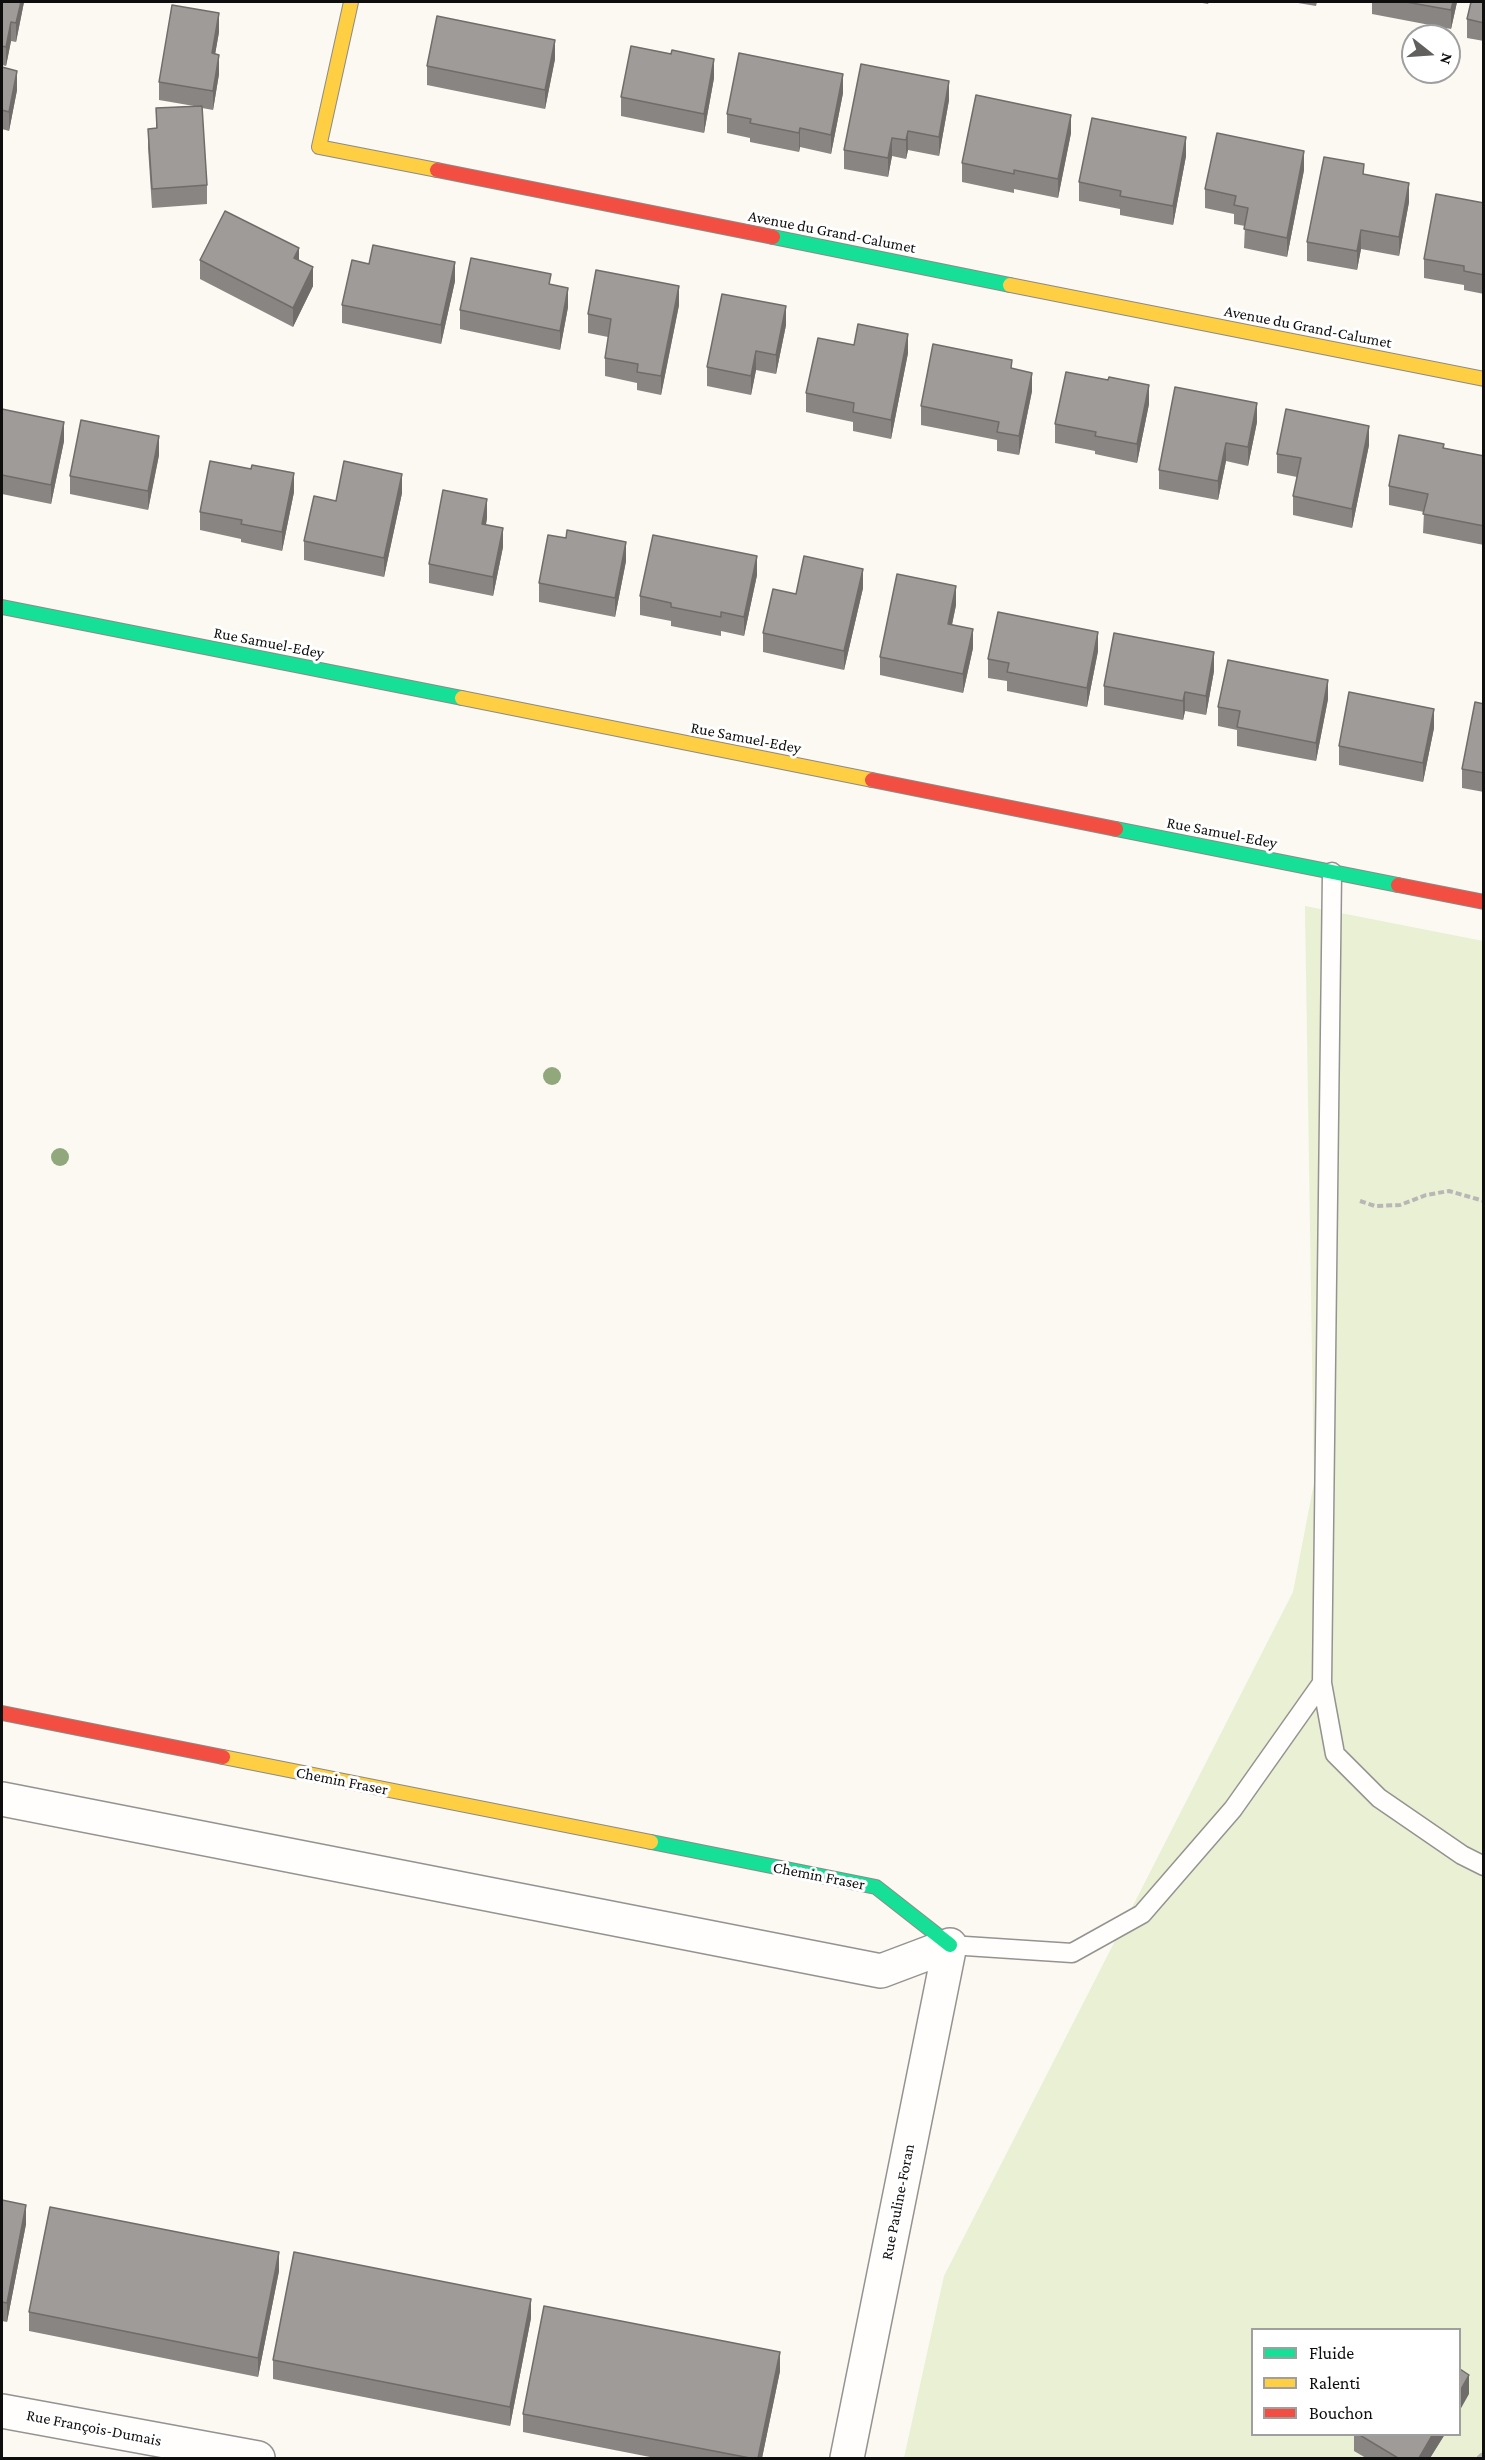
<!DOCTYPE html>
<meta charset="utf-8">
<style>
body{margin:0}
#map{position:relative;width:1485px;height:2460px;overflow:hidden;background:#fcf8f2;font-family:"Crimson Pro",serif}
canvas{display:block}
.frame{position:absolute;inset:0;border:3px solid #0e0e0e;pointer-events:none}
.legend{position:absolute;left:1251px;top:2328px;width:210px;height:108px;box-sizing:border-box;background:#fff;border:2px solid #9f9f9f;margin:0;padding:8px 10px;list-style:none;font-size:18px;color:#0e0e0e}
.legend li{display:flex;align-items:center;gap:12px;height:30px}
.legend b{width:30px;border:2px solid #9f9f9f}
.north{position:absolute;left:1401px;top:24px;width:60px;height:60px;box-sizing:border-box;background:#fff;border:2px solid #9f9f9f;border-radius:50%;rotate:107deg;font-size:16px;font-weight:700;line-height:24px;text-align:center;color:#0e0e0e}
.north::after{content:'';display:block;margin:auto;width:21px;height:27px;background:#61605e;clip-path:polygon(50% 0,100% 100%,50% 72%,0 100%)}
</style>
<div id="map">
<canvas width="1485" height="2460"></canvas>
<div class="frame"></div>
<ul class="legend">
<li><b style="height:8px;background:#16e098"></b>Fluide</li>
<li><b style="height:8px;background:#ffcf43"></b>Ralenti</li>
<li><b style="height:8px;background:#f24e42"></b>Bouchon</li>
</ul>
<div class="north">N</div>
</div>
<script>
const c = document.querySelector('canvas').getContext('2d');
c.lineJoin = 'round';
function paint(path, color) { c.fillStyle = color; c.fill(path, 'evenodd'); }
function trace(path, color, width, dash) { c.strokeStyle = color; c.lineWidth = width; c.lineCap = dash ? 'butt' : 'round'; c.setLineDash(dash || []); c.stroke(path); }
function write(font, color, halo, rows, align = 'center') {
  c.font = font + ' "Crimson Pro",serif'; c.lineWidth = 6; c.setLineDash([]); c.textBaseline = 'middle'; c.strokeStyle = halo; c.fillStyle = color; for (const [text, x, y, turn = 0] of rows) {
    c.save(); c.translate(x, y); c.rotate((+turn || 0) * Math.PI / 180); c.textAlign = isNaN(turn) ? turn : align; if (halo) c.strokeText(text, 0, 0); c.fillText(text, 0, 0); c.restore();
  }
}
paint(new Path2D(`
 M1305 906 1483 941V2458H904L944 2276 1293 1592 1314 1483ZM1252 2330H1460V2434H1252Z`), '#e9f0d3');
const lane = new Path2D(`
 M1322 1683 1332 872
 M950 1945 1072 1953 1142 1914 1233 1809 1322 1683 1335 1754 1379 1798 1462 1855 1484 1866`);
const street = new Path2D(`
 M2 1799 881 1971 950 1945
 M2 2411 258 2458
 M847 2458 950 1945`);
const fast = new Path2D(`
 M773 237 1010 285
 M2 607 462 698
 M1116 829 1398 885
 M651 1842 876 1887 950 1945`);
const slow = new Path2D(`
 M351 2 319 147 437 170
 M1010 285 1484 379
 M462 698 872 780
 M223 1757 651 1842`);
const jam = new Path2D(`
 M437 170 773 237
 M872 780 1116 829
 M1398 885 1484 902
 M2 1713 223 1757`);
trace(lane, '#959391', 21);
trace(street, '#959391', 36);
trace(fast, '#8c8a87', 16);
trace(slow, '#8c8a87', 16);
trace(jam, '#8c8a87', 16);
trace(new Path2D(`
 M1360 1201 1375 1206 1400 1205 1426 1195 1449 1191 1484 1201
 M1478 2458 1484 2453`), '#b8b7b6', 4, [6, 3]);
trace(lane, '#fffefd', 18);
trace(street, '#fffefd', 33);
trace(fast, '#16e098', 14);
trace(slow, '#ffcf43', 14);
trace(jam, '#f24e42', 14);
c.fillStyle = '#91a87d';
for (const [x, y] of [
 [552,1076],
 [60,1157]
]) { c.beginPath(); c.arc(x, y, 9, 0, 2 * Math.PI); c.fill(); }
paint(new Path2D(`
 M2 2H24L16 42 11 41 6 66 2 65Z
 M1197 2H1209L1208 4Z
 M1292 2H1317L1316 6Z
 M1372 2H1457L1451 29 1372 14Z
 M1484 2V41L1467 38V19Z
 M219 32 215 54 219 74 213 110 202 108 207 185V204L152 208 148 148V129L156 128V108L194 106 159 100V82Z
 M555 59 545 109 427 85V66Z
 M2 67 17 90 9 131 2 129Z
 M714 78 704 133 621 116V97Z
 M843 93 831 154 800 147 799 152 750 142V138L727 133V114Z
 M949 100 939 156 908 150 906 159 892 156 888 177 844 169V150Z
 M1071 133 1058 198 1014 189V193L962 182V163Z
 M1186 156 1173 225 1120 215V209L1079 201V182Z
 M1304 170 1287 257 1244 248 1245 226 1234 224V214L1205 208V189Z
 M1364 175 1409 202 1399 256 1361 249 1357 270 1307 261V242Z
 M1484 203V294L1464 290V285L1424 278V259Z
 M200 260H299L313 286 293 327 200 279Z
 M455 281 441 344 342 323V305Z
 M551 285 568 307 560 350 460 329V310Z
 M679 305 661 395 637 390V383L605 376V358L608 337 588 333V314Z
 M786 325 776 374 756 370 751 395 707 386V367Z
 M854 345 908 353 891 439 853 431V422L806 412V393Z
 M1012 369 1032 391 1019 455 997 451V440L921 425V406Z
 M1149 404 1137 463 1095 454V451L1055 443V424Z
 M2 409 64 441 51 504 2 494Z
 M1257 422 1248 466 1226 461 1218 500 1159 489V470Z
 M1369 445 1352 528 1293 515V496L1297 477 1277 473V454Z
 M1444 448 1484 456V545L1423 533 1424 512 1389 505V486Z
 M159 455 148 510 70 494V476Z
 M294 492 282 551 241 542V539L200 530V512Z
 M402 493 384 577 304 560V541L336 501Z
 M487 518 486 525 503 547 493 596 429 583V564Z
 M566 538 626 561 615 617 539 602V583Z
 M757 575 744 636 721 631V636L671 626V621L640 615V596Z
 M863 588 844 670 763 652V633L796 594Z
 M956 605 952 625 973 648 963 693 880 675V657Z
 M1098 651 1087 707 1007 691V681L988 678V659Z
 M1214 671 1206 715 1185 711 1183 720 1104 705V686Z
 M1328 699 1316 761 1237 746V730L1218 726V707Z
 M1484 704V792L1462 788V769Z
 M1434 728 1423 782 1339 765V746Z
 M2 2200 26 2224 7 2322 2 2321Z
 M279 2271 258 2377 29 2331V2312Z
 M531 2318 510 2426 273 2379V2360Z
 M780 2371 762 2458H655L523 2432V2414Z
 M1354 2434H1445L1430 2458H1366L1354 2451Z`), '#898583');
paint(new Path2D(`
 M21 2H24L16 42V23Z
 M1453 2H1457L1451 29V10Z
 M219 13V32L212 72V53Z
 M11 22V41L6 66V47Z
 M555 40V59L545 109V90Z
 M219 55V74L213 110V91Z
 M714 59V78L704 133V114Z
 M17 71V90L9 131V112Z
 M843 74V93L831 154V135Z
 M949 81V100L939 156V137Z
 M1071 115V133L1058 198V179Z
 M800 128V147L799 152V133Z
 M908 131V150L906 159V140Z
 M1186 137V156L1173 225V206Z
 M892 138V156L888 177V158Z
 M1304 151V170L1287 257V238Z
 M1409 183V202L1399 256V237Z
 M1361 230V249L1357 270V251Z
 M299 248V267L294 258Z
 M455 262V281L441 344V325Z
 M313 267V286L293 327V308Z
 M679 286V305L661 395V376Z
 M568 288V307L560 350V331Z
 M786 306V325L776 374V355Z
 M908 334V353L891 439V420Z
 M756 351V370L751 395V376Z
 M1032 373V391L1019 455V436Z
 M1149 385V404L1137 463V444Z
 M1257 403V422L1248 466V447Z
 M64 422V441L51 504V485Z
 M1369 426V445L1352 528V509Z
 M159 436V455L148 510V491Z
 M1226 443V461L1218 500V481Z
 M294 473V492L282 551V532Z
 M402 474V493L384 577V558Z
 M487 499V518L482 543V524Z
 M503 528V547L493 596V577Z
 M626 542V561L615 617V598Z
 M757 556V575L744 636V617Z
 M863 569V588L844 670V651Z
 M956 586V605L948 643V624Z
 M973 629V648L963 693V674Z
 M1098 632V651L1087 707V688Z
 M1214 652V671L1206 715V696Z
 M1328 680V699L1316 761V743Z
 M1185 692V711L1183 720V701Z
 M1434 709V728L1423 782V763Z
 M26 2205V2224L7 2322V2303Z
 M279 2252V2271L258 2377V2358Z
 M531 2299V2318L510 2426V2407Z
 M780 2352V2371L762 2458H758Z
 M1469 2375V2394L1460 2410V2391Z
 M1433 2434H1445L1430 2458H1419Z`), '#6f6c6a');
const building = new Path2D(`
 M2 2H21L16 23 11 22 6 47 2 46Z
 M1406 2H1453L1451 10Z
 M1471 2H1484V23L1467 19Z
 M172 5 219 13 212 53 219 55 213 91 159 82Z
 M437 16 555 40 545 90 427 66Z
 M631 46 671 54 672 50 714 59 704 114 621 97Z
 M739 53 843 74 831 135 800 128 799 133 750 123 751 119 727 114Z
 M861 64 949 81 939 137 908 131 906 140 892 138 888 158 844 150Z
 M2 67 17 71 9 112 2 110Z
 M976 95 1071 115 1058 179 1014 170V174L962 163Z
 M202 106 207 185 152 189 148 129 157 128 156 108Z
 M1092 118 1186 137 1173 206 1120 196 1121 191 1079 182Z
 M1217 133 1304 151 1287 238 1244 229 1248 208 1234 205 1236 196 1205 189Z
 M1324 157 1364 164 1363 174 1409 183 1399 237 1361 230 1357 251 1307 242Z
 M1436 194 1484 203V275L1464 271V266L1424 259Z
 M225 211 299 248 294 258 313 267 293 308 200 260Z
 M373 245 455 262 441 325 342 305 352 260 369 264Z
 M471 258 551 274 549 284 568 288 560 331 460 310Z
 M596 270 679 286 661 376 637 372 638 364 605 358 611 319 588 314Z
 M722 294 786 306 776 355 756 351 751 376 707 367Z
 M858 324 908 334 891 420 853 412 854 403 806 393 818 338 854 345Z
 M933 344 1012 360 1011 368 1032 373 1019 436 997 432 999 422 921 406Z
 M1066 372 1108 380 1109 377 1149 385 1137 444 1095 436 1096 432 1055 424Z
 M1175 387 1257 403 1248 447 1226 443 1218 481 1159 470Z
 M2 409 64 422 51 485 2 475Z
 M1286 409 1369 426 1352 509 1293 496 1301 458 1277 454Z
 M81 420 159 436 148 491 70 476Z
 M1399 435 1444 444 1443 448 1484 456V526L1423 514 1428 494 1389 486Z
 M210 461 251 469 252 465 294 473 282 532 241 524 242 520 200 512Z
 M344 461 402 474 384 558 304 541 314 496 336 501Z
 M443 490 487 499 482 524 503 528 493 577 429 564Z
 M567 530 626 542 615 598 539 583 548 535 566 538Z
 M653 535 757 556 744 617 721 612V617L671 607V603L640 596Z
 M804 556 863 569 844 651 763 633 773 589 796 594Z
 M897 574 956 586 948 624 973 629 963 674 880 657Z
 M998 612 1098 632 1087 688 1007 672 1009 663 988 659Z
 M1114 633 1214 652 1206 696 1185 692 1183 701 1104 686Z
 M1228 660 1328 680 1316 743 1237 727 1240 711 1218 707Z
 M1349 692 1434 709 1423 763 1339 746Z
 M1475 702 1484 704V773L1462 769Z
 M2 2200 26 2205 7 2303 2 2302Z
 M50 2207 279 2252 258 2358 29 2312Z
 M294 2252 531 2299 510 2407 273 2360Z
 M544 2306 780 2352 758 2458H750L523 2414Z
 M1460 2369 1469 2375 1460 2391Z
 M1358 2434H1433L1419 2458H1398Z`);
paint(building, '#9f9b98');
trace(building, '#6f6c6a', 1.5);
write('16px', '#0e0e0e', '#fff', [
 ["Avenue du Grand-Calumet",832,232,11],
 ["Avenue du Grand-Calumet",1308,327,11],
 ["Rue Samuel-Edey",269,643,11],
 ["Rue Samuel-Edey",746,738,11],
 ["Rue Samuel-Edey",1222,833,11],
 ["Chemin Fraser",342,1781,11],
 ["Chemin Fraser",819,1876,11],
 ["Rue Pauline-Foran",898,2202,-79],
 ["Rue François-Dumais",94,2428,11]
]);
</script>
